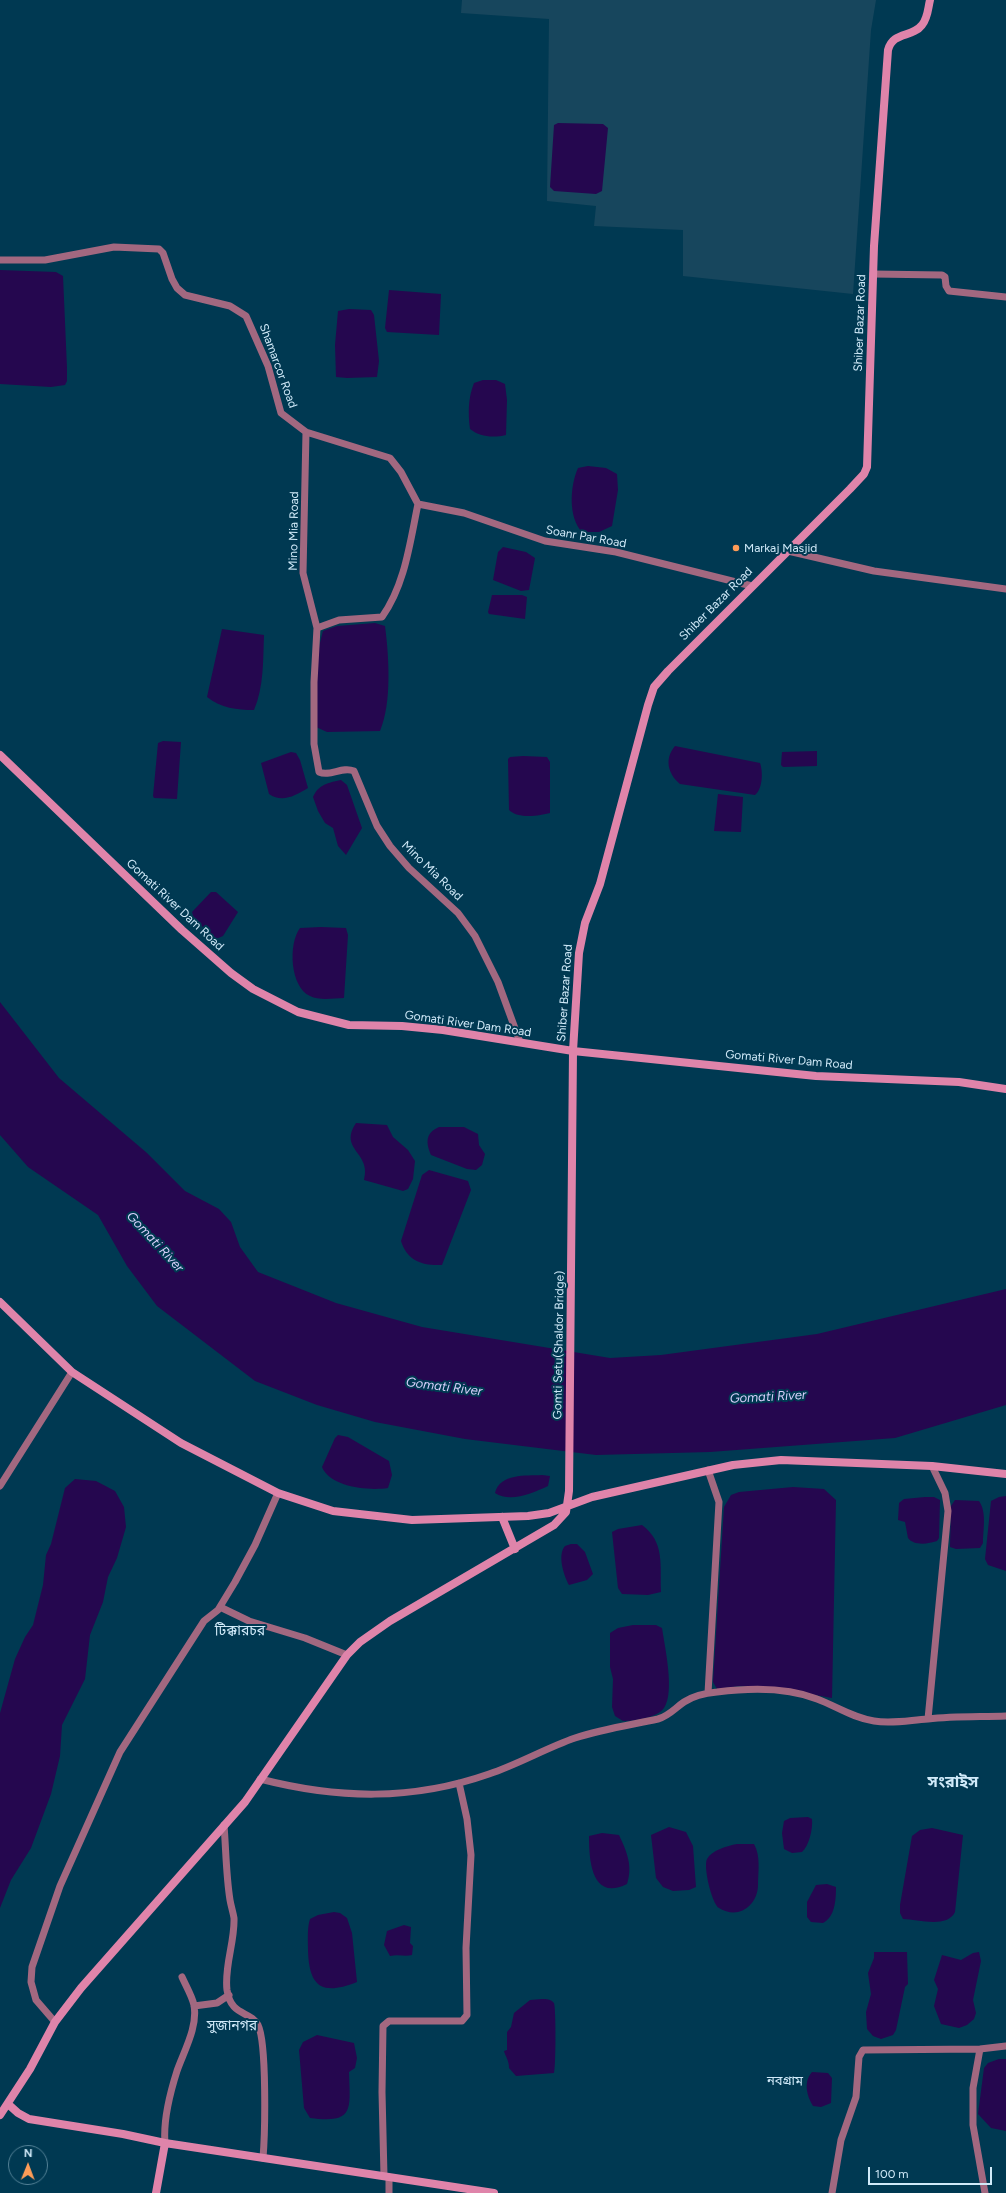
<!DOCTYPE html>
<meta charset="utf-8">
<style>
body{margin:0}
#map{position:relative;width:1006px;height:2193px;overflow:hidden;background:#003952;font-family:Figtree,sans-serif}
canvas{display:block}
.north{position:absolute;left:8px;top:2145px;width:40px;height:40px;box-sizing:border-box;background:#003952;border:1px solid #538095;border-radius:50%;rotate:1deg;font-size:11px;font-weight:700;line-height:16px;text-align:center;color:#d0eaf9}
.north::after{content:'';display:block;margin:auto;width:14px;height:18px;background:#fe9c57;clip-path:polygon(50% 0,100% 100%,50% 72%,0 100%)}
.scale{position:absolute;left:868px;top:2167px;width:124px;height:18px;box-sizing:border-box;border:2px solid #d0eaf9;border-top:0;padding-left:5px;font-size:12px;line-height:14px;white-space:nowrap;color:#d0eaf9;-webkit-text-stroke:3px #003952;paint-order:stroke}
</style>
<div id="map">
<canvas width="1006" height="2193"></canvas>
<div class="north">N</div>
<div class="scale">100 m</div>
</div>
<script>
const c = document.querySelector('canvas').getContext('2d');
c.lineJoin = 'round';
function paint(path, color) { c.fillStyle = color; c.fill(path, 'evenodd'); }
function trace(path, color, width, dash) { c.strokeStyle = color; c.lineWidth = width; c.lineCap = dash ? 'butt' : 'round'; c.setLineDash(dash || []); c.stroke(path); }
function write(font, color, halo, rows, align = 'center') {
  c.font = font + ' Figtree,"Noto Sans Bengali",sans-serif'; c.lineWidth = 4; c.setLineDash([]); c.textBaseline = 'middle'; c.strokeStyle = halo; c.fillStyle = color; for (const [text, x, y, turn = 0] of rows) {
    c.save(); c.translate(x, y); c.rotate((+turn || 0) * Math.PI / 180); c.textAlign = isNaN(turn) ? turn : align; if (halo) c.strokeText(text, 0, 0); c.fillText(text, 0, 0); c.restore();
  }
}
paint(new Path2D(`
 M462 0H876L871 30 853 294 683 276V230L594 226 596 206 547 201 549 19 461 13Z`), '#17465d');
paint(new Path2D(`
 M558 123 603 124 608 128 602 191 596 194 554 191 550 187 554 125Z
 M0 270 56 272 63 276 67 368V381L65 385 51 387 0 384Z
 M389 290 441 294 439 335 387 332 385 328Z
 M349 309 371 310 374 315 379 361 377 377 347 378 336 377 335 345 338 311Z
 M483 380H496L505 384 507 400 506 435C493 438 480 437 470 429 468 413 468 398 474 383Z
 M588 466 606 468 617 474 618 490 612 526 599 532H582C568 517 570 486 578 468Z
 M503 547 526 552 535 558 529 590 521 591 493 580 498 552Z
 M492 595H522L527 597 525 619 489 614 488 612Z
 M375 623 385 626C389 657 392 703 380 731L327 732 316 727C315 696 314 661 323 631L337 626Z
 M222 629 264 635C263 660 264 687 254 710 237 710 221 708 207 697Z
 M163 741 181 742 177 799 154 798 153 796 158 743Z
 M675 746 760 763C763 771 763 789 755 795L680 784C668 774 664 759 675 746Z
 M817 751V766L783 767 781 765 782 752Z
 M291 752 296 753 300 760 308 788C295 796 282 803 269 794L261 763Z
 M523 756 547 757 550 762V813C539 816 518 819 509 810L508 759 510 757Z
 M341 780 347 785 362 828 346 855 338 846 333 828 325 823 318 811 313 797C319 784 328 783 341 780Z
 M718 794 743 797 741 832 714 831Z
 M211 892H216L238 912 223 936 216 939 194 919 192 912Z
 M321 927 346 928 348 935 344 998C334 998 320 1001 310 996 290 987 288 944 300 928Z
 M0 1002 59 1078 147 1153 185 1191 219 1209 231 1222 240 1247 258 1272 336 1303 422 1327 610 1358 661 1355 817 1334 1006 1289V1405L895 1438 710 1452 596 1455 465 1439 375 1422 317 1405 255 1381 157 1306 127 1266 98 1215 28 1167 0 1135Z
 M356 1123 387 1125 393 1137 408 1150 415 1161 413 1179 408 1189 403 1191 364 1180C372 1152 338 1150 356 1123Z
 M439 1127H464L478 1134 479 1145 485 1154 482 1165 476 1170 467 1169 431 1155C426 1143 425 1133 439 1127Z
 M429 1170 468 1181 471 1190 442 1265C423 1266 407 1261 401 1241L422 1175Z
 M338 1435 348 1437 389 1461 392 1475 388 1488C368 1491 330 1487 322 1467L335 1438Z
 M542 1475 550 1476 548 1486C533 1493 510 1503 495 1493 500 1473 526 1476 542 1475Z
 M75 1479 96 1481 115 1491 124 1507 126 1527 117 1558 108 1577 103 1602 90 1635 85 1679 62 1725 60 1756 51 1794 31 1848 11 1880 0 1908V1713L15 1659 25 1637 33 1625 43 1585 46 1555 51 1544 65 1488Z
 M793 1487 824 1489 836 1500 832 1698 770 1687 740 1686 717 1689 713 1682 724 1507 731 1495 739 1492Z
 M1006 1496V1571L988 1565 985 1559 991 1501 999 1497Z
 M925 1497H934L940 1500 939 1538 937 1541C928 1544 914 1546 908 1538L905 1522 898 1520 899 1503 904 1499Z
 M955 1500 979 1501C987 1512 983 1530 983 1543L980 1548 956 1549 950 1547 951 1506Z
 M642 1525C665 1542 660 1565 661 1592L648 1595 622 1594 618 1588 612 1532 618 1529Z
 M571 1544H577L585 1552 593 1574 587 1580 569 1585C564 1576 557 1555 565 1546Z
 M633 1625H656L662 1628C665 1648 675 1692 664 1708 657 1718 633 1721 623 1721L615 1716 612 1707 613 1679 610 1667V1633L618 1628Z
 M790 1818 808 1817 812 1819C813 1829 809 1846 802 1852L792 1853 784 1849 782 1833 784 1821Z
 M669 1827 686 1832 693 1846 696 1887 689 1890 673 1891 663 1887 656 1878 651 1835Z
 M932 1828 963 1835 955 1912C947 1929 917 1919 903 1919L900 1913V1905L912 1836 920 1830Z
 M602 1833 619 1835C627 1852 633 1866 627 1884 591 1902 589 1859 589 1836Z
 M737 1844H754C761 1856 758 1872 758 1886 757 1906 738 1920 719 1908 712 1904 703 1867 707 1859 712 1850 727 1846 737 1844Z
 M827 1884 836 1887C836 1900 835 1917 823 1923L811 1922 807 1917V1902L816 1885Z
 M334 1912 340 1913 347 1918 352 1933 357 1982C322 1996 309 1987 308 1950 308 1940 307 1928 310 1919L318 1915Z
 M404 1925 411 1927 410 1943 413 1946 412 1955C405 1957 399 1954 390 1956L384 1945 387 1931Z
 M874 1952H907L908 1984 905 1987 896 2030 893 2035 881 2039 873 2036 867 2029 866 2012 871 1994 868 1973 874 1958Z
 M979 1952 981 1961 973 2000 976 2013 974 2019 967 2025 959 2028 941 2024 934 2006 938 1989 934 1980 942 1955 961 1960 973 1953Z
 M542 1999C546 1999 551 1999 554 2003 556 2008 556 2066 554 2073L516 2076 509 2068C509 2060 506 2058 504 2051L507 2050V2032L511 2027 514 2013 530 2000Z
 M317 2035 354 2043 357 2058 355 2068 349 2072C350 2109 355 2124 310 2118L304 2108 299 2050 303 2042Z
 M999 2059H1006V2131L991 2128 978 2114 984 2068 988 2063Z
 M812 2072 828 2073 832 2078 831 2103 821 2107 813 2106C807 2096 803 2082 812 2072Z`), '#25074f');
trace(new Path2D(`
 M0 260H45L114 247 159 249 163 253 172 279 177 288 185 295 230 306 246 316 268 366 281 413 306 432 390 458 401 472 418 504
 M873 274 942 275 945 277 946 286 949 291 1006 297
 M306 432 303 573 317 628 314 682V744L319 772C330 777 342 766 354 771L377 826 390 846 409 868 458 913 475 936 498 982 520 1042
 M418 504 464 513 545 541 616 552 752 586
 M788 551 874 571 1006 589
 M317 628 339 620 382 617C405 585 410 542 418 504
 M0 1486 72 1372
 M220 1607 249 1621 305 1638 347 1655
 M708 1693 719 1502 708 1470
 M928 1719 948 1511 945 1493 932 1466
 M260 1779C338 1799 412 1801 489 1774 519 1764 546 1748 575 1738 602 1729 630 1725 658 1719 669 1716 675 1708 684 1702 693 1696 706 1693 717 1692 748 1688 787 1687 817 1699 836 1706 853 1718 874 1721 893 1724 910 1720 928 1719 954 1716 980 1717 1006 1716
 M224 1825C226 1850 226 1875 230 1900 231 1906 233 1912 234 1918 235 1942 224 1966 227 1990 231 2017 250 2010 258 2025 267 2043 265 2134 263 2158
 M194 2006 217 2003 229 1995
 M55 2022 36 2000 31 1982 32 1967 60 1886 120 1752 204 1621 218 1610 235 1582 255 1545 278 1493
 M980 2049 973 2088V2125L985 2193
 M165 2143C163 2120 170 2093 177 2071 184 2051 198 2027 194 2005 192 1996 186 1986 182 1977
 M384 2176 382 2092 383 2026 389 2021H462L467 2015 466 1948 471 1855 467 1819 459 1783
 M389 2193V2177
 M832 2193 841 2140 856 2097 859 2057 863 2050 980 2049 1006 2046`), '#a26880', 7);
trace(new Path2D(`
 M0 755 182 930 231 973 253 989 298 1012 349 1025 402 1026 443 1030 573 1051 816 1076 959 1082 1006 1089
 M0 1302 72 1372 181 1443 278 1493 333 1511 412 1520 528 1516 549 1513 592 1497 733 1465 781 1460 932 1466 1006 1474
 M502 1517 515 1549
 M8 2104 18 2113 29 2119 123 2134 165 2143
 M0 2115 30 2069 55 2022 81 1988 245 1802 347 1655 360 1642 390 1621 554 1525 566 1512 569 1491 573 1051 579 953 585 923 600 884 648 705 654 687 668 671 850 489 864 474 867 467 874 246 888 50C893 31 912 38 922 25 928 18 928 8 930 0
 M156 2193 165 2143 494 2193`), '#df84aa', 8);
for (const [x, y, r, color] of [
 [736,548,4,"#fe9c57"]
]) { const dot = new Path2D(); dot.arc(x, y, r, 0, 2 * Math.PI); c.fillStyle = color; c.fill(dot); trace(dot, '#003952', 1.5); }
write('12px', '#d0eaf9', '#003952', [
 ["Shiber Bazar Road",860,323,-88],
 ["Shamarcor Road",278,366,70],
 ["Mino Mia Road",294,531,-89],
 ["Soanr Par Road",586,537,10],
 ["Shiber Bazar Road",716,604,-45],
 ["Mino Mia Road",432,871,44],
 ["Gomati River Dam Road",175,905,43],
 ["Shiber Bazar Road",565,993,-86],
 ["Gomati River Dam Road",468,1024,8],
 ["Gomati River Dam Road",789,1060,5],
 ["Gomti Setu(Shaldor Bridge)",559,1345,-89]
]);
write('12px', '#d0eaf9', '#003952', [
 ["Markaj Masjid",744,548]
], 'left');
write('italic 13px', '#d8d0fb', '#003952', [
 ["Gomati River",155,1242,47],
 ["Gomati River",444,1387,7],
 ["Gomati River",768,1397,-3]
]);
write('13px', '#d0eaf9', '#003952', [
 ["নবগ্ৰাম",785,2081]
]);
write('14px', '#d0eaf9', '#003952', [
 ["টিক্কারচর",240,1631],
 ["সুজানগর",232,2026]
]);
write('bold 16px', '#d0eaf9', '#003952', [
 ["সংরাইস",953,1782]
]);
</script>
